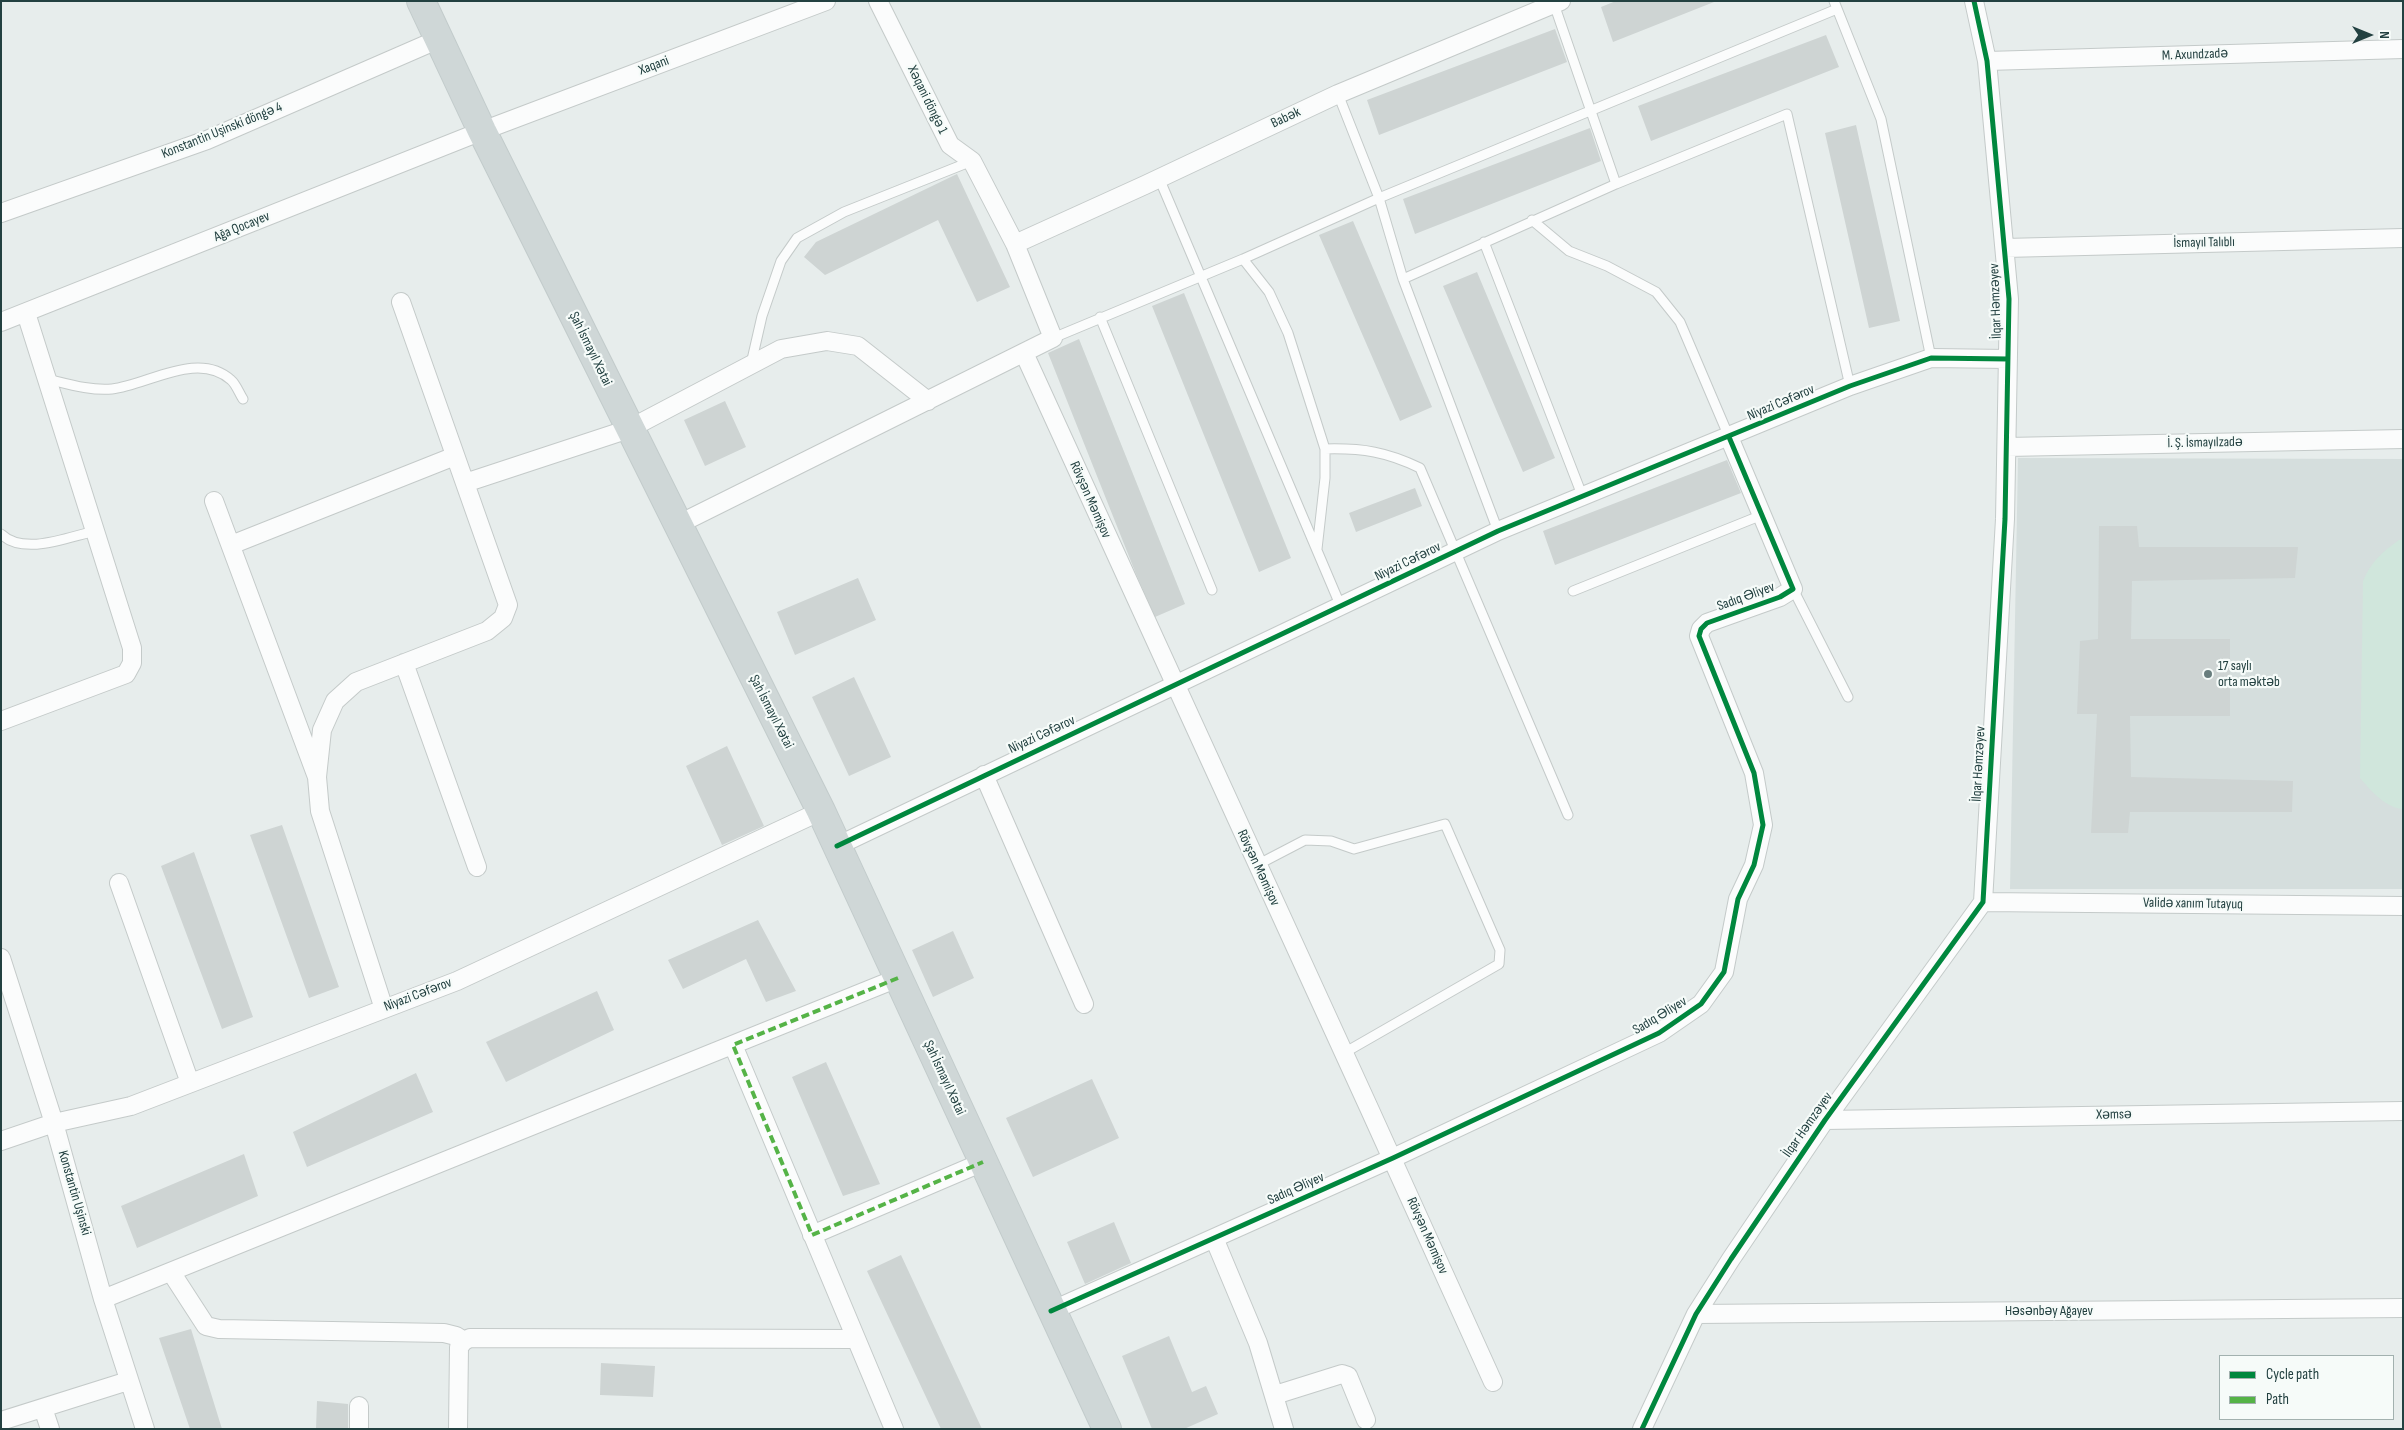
<!DOCTYPE html>
<meta charset="utf-8">
<style>
body{margin:0}
#map{position:relative;width:2404px;height:1430px;overflow:hidden;background:#e7edec;font-family:"Sofia Sans Condensed",sans-serif}
canvas{display:block}
.frame{position:absolute;inset:0;border:2px solid #234141;pointer-events:none}
.legend{position:absolute;left:2219px;top:1355px;width:175px;height:65px;box-sizing:border-box;background:#f6fbf9;border:1px solid #a2b1af;margin:0;padding:6px 9px;list-style:none;font-size:15px;color:#234141}
.legend li{display:flex;align-items:center;gap:10px;height:25px}
.legend b{width:25px;border:1px solid #a2b1af}
.north{position:absolute;left:2344px;top:10px;width:50px;height:50px;-webkit-text-stroke:4px #f6fbf9;paint-order:stroke;rotate:90deg;font-size:14px;font-weight:700;line-height:20px;text-align:center;color:#234141}
.north::after{content:'';display:block;margin:auto;width:18px;height:22px;background:#234141;clip-path:polygon(50% 0,100% 100%,50% 72%,0 100%)}
</style>
<div id="map">
<canvas width="2404" height="1430"></canvas>
<div class="frame"></div>
<ul class="legend">
<li><b style="height:6px;background:#00873e"></b>Cycle path</li>
<li><b style="height:6px;background:#55b347"></b>Path</li>
</ul>
<div class="north">N</div>
</div>
<script>
const c = document.querySelector('canvas').getContext('2d');
c.lineJoin = 'round';
function paint(path, color) { c.fillStyle = color; c.fill(path, 'evenodd'); }
function trace(path, color, width, dash) { c.strokeStyle = color; c.lineWidth = width; c.lineCap = dash ? 'butt' : 'round'; c.setLineDash(dash || []); c.stroke(path); }
function write(font, color, halo, rows, align = 'center') {
  c.font = font + ' "Sofia Sans Condensed",sans-serif'; c.lineWidth = 4.5; c.setLineDash([]); c.textBaseline = 'middle'; c.strokeStyle = halo; c.fillStyle = color; for (const [text, x, y, turn = 0] of rows) {
    c.save(); c.translate(x, y); c.rotate((+turn || 0) * Math.PI / 180); c.textAlign = isNaN(turn) ? turn : align; if (halo) c.strokeText(text, 0, 0); c.fillText(text, 0, 0); c.restore();
  }
}
paint(new Path2D(`
 M2018 458 2403 459V889H2010Z`), '#d5dedd');
paint(new Path2D(`
 M2399 540H2403V809C2386 808 2371 791 2360 778L2363 581C2371 562 2382 552 2399 540Z`), '#d0e6dc');
paint(new Path2D(`
 M1616 1H1714V2L1613 42 1601 7Z
 M1555 29 1567 62 1379 135 1367 100Z
 M1826 35 1839 67 1651 141 1638 106Z
 M1856 125 1900 321 1869 328 1825 133Z
 M1590 128 1601 161 1415 234 1403 199Z
 M957 174 1010 287 977 302 938 220 825 275 804 257 816 242Z
 M1353 221 1432 407 1400 421 1319 235Z
 M1477 272 1555 458 1523 472 1443 286Z
 M1184 293 1291 558 1259 572 1152 306Z
 M1079 339 1185 604 1155 617 1136 574 1048 353Z
 M725 401 746 447 705 466 684 420Z
 M1727 460 1741 493 1555 565 1543 531Z
 M1415 488 1422 506 1356 532 1349 513Z
 M2099 526H2137L2139 547H2298L2295 578 2132 581 2131 639H2230V716H2130L2131 777 2293 781 2292 812H2130L2128 833H2091L2097 714H2077L2080 641 2098 639Z
 M858 578 876 620 795 655 777 612Z
 M854 677 891 757 849 776 812 697Z
 M727 746 764 826 722 845 686 766Z
 M282 825 339 987 309 998 250 835Z
 M194 852 253 1017 222 1029 161 866Z
 M758 920 796 991 766 1002 746 959 683 989 668 960Z
 M953 931 974 978 933 997 912 950Z
 M597 991 614 1030 506 1082 486 1042Z
 M826 1062 880 1184 843 1196 792 1077Z
 M416 1073 433 1112 307 1167 293 1132Z
 M1092 1079 1119 1138 1033 1177 1006 1118Z
 M244 1154 258 1196 137 1248 121 1206Z
 M1114 1222 1131 1263 1085 1284 1067 1242Z
 M901 1255 982 1429H941L867 1271Z
 M191 1329 222 1429H190L159 1338Z
 M1169 1336 1192 1392 1206 1386 1218 1414 1184 1429H1152L1122 1356Z
 M601 1363 655 1366 653 1397 600 1395Z
 M317 1401 348 1404V1429H316Z`), '#ced4d3');
const service = new Path2D(`
 M1834 1 1881 119 1931 358
 M1554 4 1616 184
 M1338 94 1379 198 1403 279 1498 531
 M1159 178 1341 607
 M1532 220 1569 251 1607 266 1656 292 1680 322 1729 437
 M1484 242 1582 495
 M1243 259 1269 292 1288 333 1325 449V478L1317 549
 M1403 279 1616 184 1787 114 1850 386
 M1100 317 1212 590
 M1053 338 1243 259 1379 198 1837 9
 M751 364 762 316 781 261 797 238 844 212 972 161
 M47 379C68 384 91 391 112 389 148 385 198 350 231 380 236 384 239 393 243 399
 M1325 449C1363 448 1387 452 1420 468L1568 815
 M1 534C24 556 68 537 95 531
 M1793 589 1848 697
 M1573 591 1762 515
 M1257 865 1305 840 1331 841 1354 849 1445 824 1500 950 1499 964 1344 1053`);
const minor = new Path2D(`
 M1987 61 2403 49
 M1 213 207 140 439 39
 M1015 244 1145 185 1338 94 1561 1
 M2005 248 2403 238
 M1 322 482 131 826 1
 M1024 353C1179 697 1339 1038 1493 1382
 M2007 447 2403 439
 M465 483 629 429 781 349 827 341 858 346 928 401
 M214 501 317 777 320 811 384 1009
 M677 525 1053 338 1015 244 972 161 950 145 878 1
 M231 545 455 456
 M404 663 477 867
 M1 721 126 674 132 663V648L26 313
 M984 775 1084 1004
 M317 777 322 730 335 701 356 682 487 631 503 618 508 605 401 302
 M837 846 1498 531 1850 386 1931 358 2008 359
 M119 883 190 1083
 M1983 902 2403 906
 M1 958 54 1123 103 1299 145 1429
 M733 1045 894 1429
 M1825 1120 2403 1111
 M1 1141 54 1123 131 1106 457 981 821 811
 M812 1235 983 1162
 M1214 1238 1258 1343 1284 1429
 M171 1272 206 1326 219 1329 444 1333 456 1336 464 1341
 M103 1299 898 978
 M1051 1311 1393 1158 1659 1033 1701 1004 1724 972 1738 899 1754 865 1763 825 1754 773 1699 636 1701 629 1707 623 1780 597 1793 589 1729 437
 M1696 1314 2403 1308
 M1275 1395 1342 1374 1348 1376 1366 1420
 M43 1408 50 1429
 M1 1421 128 1381
 M359 1429V1406
 M458 1429 459 1347 464 1341 470 1338 855 1339
 M1642 1429 1696 1314 1731 1259 1825 1120 1983 902 2005 519 2009 299 1987 61 1974 1`);
const primary = new Path2D(`
 M421 1 482 131 821 811 1107 1429`);
trace(service, '#c4cac9', 11);
trace(minor, '#c4cac9', 20);
trace(primary, '#c2cbcb', 30);
trace(service, '#fbfcfc', 9);
trace(minor, '#fbfcfc', 18);
trace(primary, '#cfd7d7', 28);
trace(new Path2D(`
 M898 978 733 1045 812 1235 983 1162`), '#55b347', 4, [8, 4]);
trace(new Path2D(`
 M837 846 1498 531 1850 386 1931 358 2008 359
 M1051 1311 1393 1158 1659 1033 1701 1004 1724 972 1738 899 1754 865 1763 825 1754 773 1699 636 1701 629 1707 623 1780 597 1793 589 1729 437
 M1642 1429 1696 1314 1731 1259 1825 1120 1983 902 2005 519 2009 299 1987 61 1974 1`), '#00873e', 5);
for (const [x, y, r, color] of [
 [2208,674,5,"#687d7d"]
]) { const dot = new Path2D(); dot.arc(x, y, r, 0, 2 * Math.PI); c.fillStyle = color; c.fill(dot); trace(dot, '#f6fbf9', 2); }
write('14px', '#234141', '#f6fbf9', [
 ["M. Axundzadə",2195,55,-2],
 ["Xaqani",654,66,-21],
 ["Xəqani döngə 1",927,100,64],
 ["Babək",1286,118,-25],
 ["Konstantin Uşinski döngə 4",222,131,-22],
 ["Ağa Qocayev",242,227,-22],
 ["İsmayıl Talıblı",2204,243,-1],
 ["İlqar Həmzəyev",1996,301,-92],
 ["Şah İsmayıl Xətai",590,349,64],
 ["Niyazi Cəfərov",1781,403,-23],
 ["İ. Ş. İsmayılzadə",2205,443,-1],
 ["Rövşən Məmişov",1090,500,66],
 ["Niyazi Cəfərov",1408,562,-26],
 ["Sadıq Əliyev",1746,597,-20],
 ["Şah İsmayıl Xətai",771,712,63],
 ["Niyazi Cəfərov",1042,735,-25],
 ["İlqar Həmzəyev",1979,764,-87],
 ["Rövşən Məmişov",1258,868,65],
 ["Validə xanım Tutayuq",2193,904,1],
 ["Niyazi Cəfərov",418,995,-21],
 ["Sadıq Əliyev",1660,1016,-31],
 ["Şah İsmayıl Xətai",944,1078,65],
 ["Xəmsə",2114,1115,-1],
 ["İlqar Həmzəyev",1808,1125,-55],
 ["Sadıq Əliyev",1296,1189,-24],
 ["Konstantin Uşinski",74,1193,74],
 ["Rövşən Məmişov",1427,1236,66],
 ["Həsənbəy Ağayev",2049,1311]
]);
write('14px', '#234141', '#f6fbf9', [
 ["17 saylı",2218,666],
 ["orta məktəb",2218,682]
], 'left');
</script>
